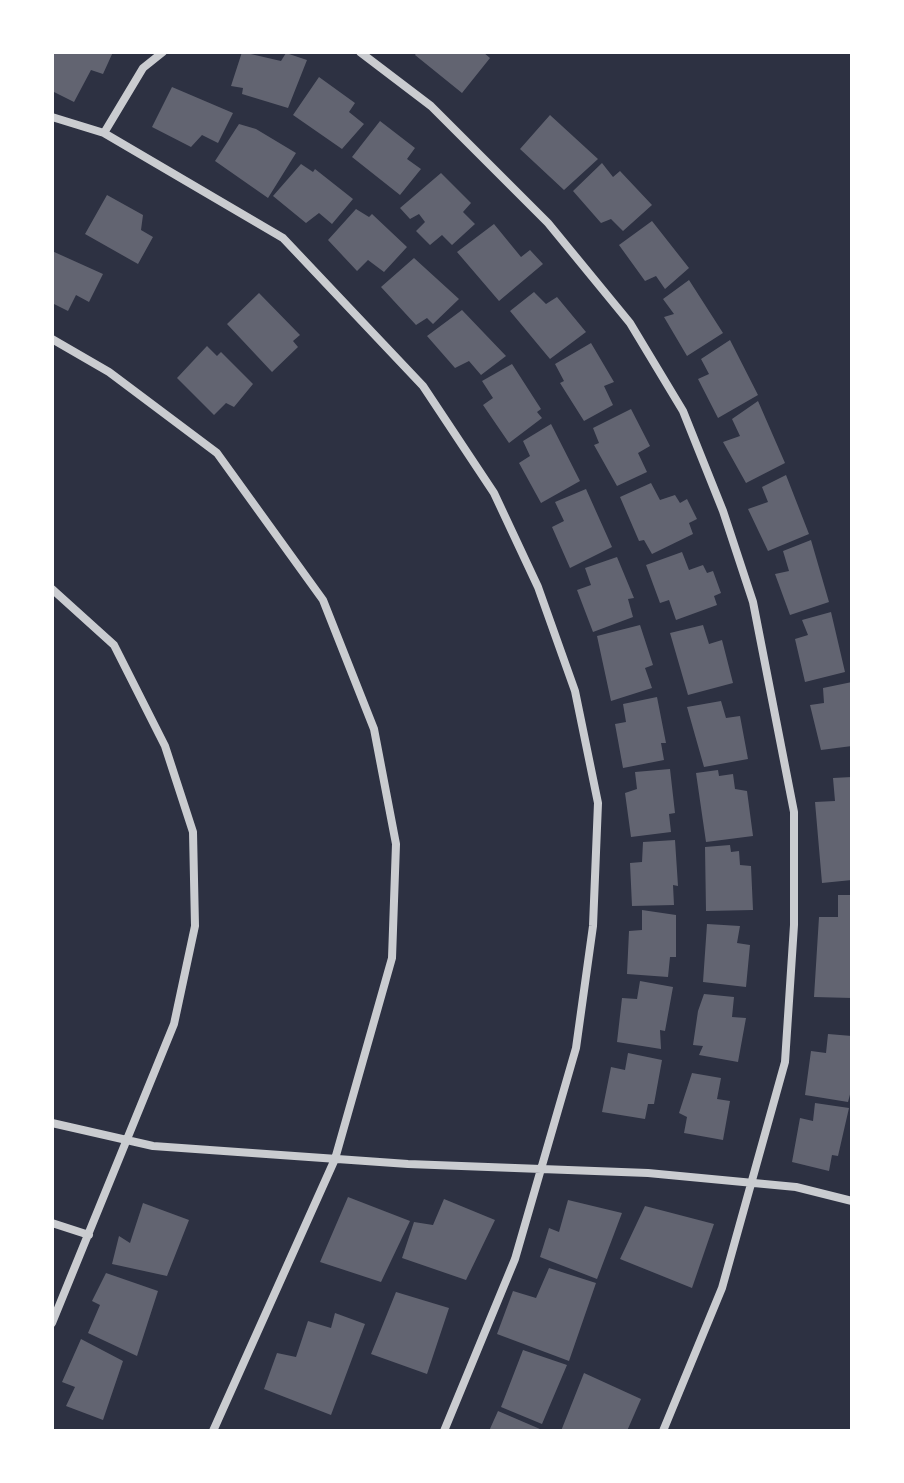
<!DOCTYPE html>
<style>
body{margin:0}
#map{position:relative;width:904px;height:1483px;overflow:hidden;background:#2d3142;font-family:"Public Sans",sans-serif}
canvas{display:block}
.frame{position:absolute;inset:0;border:54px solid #fff;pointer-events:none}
</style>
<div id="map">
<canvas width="904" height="1483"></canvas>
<div class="frame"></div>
</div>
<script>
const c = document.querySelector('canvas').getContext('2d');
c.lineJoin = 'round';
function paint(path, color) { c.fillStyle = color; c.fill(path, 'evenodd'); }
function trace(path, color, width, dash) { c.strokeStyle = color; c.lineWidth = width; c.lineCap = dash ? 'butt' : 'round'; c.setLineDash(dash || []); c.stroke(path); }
paint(new Path2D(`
 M52 52H113L103 74 91 70 74 102 52 91Z
 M242 52 281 61 286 53 307 60 288 108 242 94 243 88 231 86Z
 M417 52H483L490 58 462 93 415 55Z
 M319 77 355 103 349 112 364 124 342 149 293 115Z
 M172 87 233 113 218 143 202 135 191 147 152 127Z
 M550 115 598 159 564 190 520 149Z
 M380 121 415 148 407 159 421 169 400 195 352 157Z
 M239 124 256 129 296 153 268 198 215 161Z
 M602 163 613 177 620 171 652 205 623 231 611 219 601 223 573 191Z
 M301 164 313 172 315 169 353 199 332 224 319 213 306 223 273 196Z
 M441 173 471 203 463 212 475 224 452 245 442 235 430 245 416 231 425 222 419 214 410 219 400 208Z
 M107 195 143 215 141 230 153 237 138 264 85 234Z
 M356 209 369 217 372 214 407 247 384 272 368 260 357 271 328 240Z
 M652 221 689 268 665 289 656 276 645 281 619 245Z
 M494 224 521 257 530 250 543 264 499 301 457 252Z
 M52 251 103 274 89 302 76 295 68 311 52 303Z
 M414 258 459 299 433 324 427 318 416 325 381 287Z
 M689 280 723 333 687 356 664 317 674 314 663 299Z
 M534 292 546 304 557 297 586 332 550 359 510 311Z
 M259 293 300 335 293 341 298 347 272 372 227 324Z
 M462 310 506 356 481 375 469 361 455 368 427 336Z
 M730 340 758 395 718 418 698 379 709 374 701 359Z
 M591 343 614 382 604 386 613 405 584 421 560 383 564 381 555 364Z
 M207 346 217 356 221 352 253 384 234 407 226 403 214 415 177 378Z
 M512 364 541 409 537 412 542 418 509 443 483 405 493 398 482 381Z
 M758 401 785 463 746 483 723 442 740 436 732 419Z
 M631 409 650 446 638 453 647 472 617 486 594 445 599 443 593 428Z
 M551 424 580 481 541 503 519 463 530 456 523 441Z
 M786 475 809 534 768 551 748 509 768 502 762 487Z
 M651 483 660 500 675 495 680 503 687 499 697 519 689 523 693 534 652 554 644 540 639 541 620 497Z
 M586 489 612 547 570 568 552 527 564 521 555 502Z
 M811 540 829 602 790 615 775 574 789 571 783 551Z
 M682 552 689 570 703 565 707 573 713 571 721 593 714 596 717 605 676 620 669 600 660 603 646 565Z
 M617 557 634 598 628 599 633 617 593 632 577 590 591 585 585 568Z
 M831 612 845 672 805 682 795 639 808 635 802 620Z
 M640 625 653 665 645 668 652 688 611 701 597 636Z
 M703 625 709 644 722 640 733 683 688 695 670 633Z
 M852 682V746L821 750 810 705 824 703 823 688Z
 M657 697 666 743H661L664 760 623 768 615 724 626 722 623 704Z
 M721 701 726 718 740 716 748 759 704 767 687 707Z
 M670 769 675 813 669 814 671 832 631 837 625 793 637 789 635 772Z
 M718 770 719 776 733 774 735 789 747 791 753 836 706 842 696 773Z
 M852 777V880L822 883 815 802 835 801 833 778Z
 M675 840 678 886 673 885 674 905 632 906 630 863 642 862 643 842Z
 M730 845 731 852 739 851 740 865 751 866 753 910 706 911 705 847Z
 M838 895H852V998L814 997 819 917H838Z
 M642 910 676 915V957H670L668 977 627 974 629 931 642 930Z
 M707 924 740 926 737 943 750 945 746 987 703 982Z
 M640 981 673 987 665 1031 660 1030 661 1049 617 1042 622 998 637 999Z
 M704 994 734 997 732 1017 746 1018 738 1062 699 1055 703 1046 693 1045 698 1011Z
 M828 1034 852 1036V1087L848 1102 805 1095 811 1051 826 1053Z
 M628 1053 662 1060 654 1104H648L645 1119 602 1112 611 1067 625 1070Z
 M692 1073 721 1078 717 1099 730 1101 723 1140 684 1133 687 1117 679 1113Z
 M815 1103 849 1108 838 1156 832 1155 829 1171 792 1162 800 1118 813 1121Z
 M348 1197 410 1221 381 1282 320 1262Z
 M444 1199 495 1220 466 1280 402 1258 414 1222 433 1225Z
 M568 1200 622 1213 597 1279 540 1257 549 1228 559 1232Z
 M143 1203 189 1220 167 1276 112 1264 119 1236 130 1243Z
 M645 1206 714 1224 692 1288 620 1259Z
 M549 1268 596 1283 569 1361 497 1334 513 1291 536 1298Z
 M106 1273 158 1291 137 1356 88 1333 100 1305 92 1301Z
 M396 1292 449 1308 427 1374 371 1354Z
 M335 1313 365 1324 331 1415 264 1389 277 1353 296 1357 308 1321 331 1328Z
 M81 1339 123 1361 103 1420 66 1406 75 1387 62 1382Z
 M523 1350 567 1365 542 1424 501 1407Z
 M584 1373 641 1399 627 1431H561Z
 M498 1411 540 1429 539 1431H489Z`), '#626471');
trace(new Path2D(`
 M360 52 431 106 548 223 630 323 683 411 723 511 753 602 794 812V925L785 1062 722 1288 663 1431
 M52 117 104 133 283 238 423 386 494 493 538 587 575 691 598 803 593 926 576 1048 515 1259 444 1431
 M104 133 143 68 163 52
 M52 339 109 372 217 453 323 600 374 729 396 844 392 958 335 1159 213 1431
 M52 589 114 645 165 746 193 832 195 926 174 1024 52 1323
 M52 1123 153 1146 408 1164 648 1173 796 1187 852 1201
 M52 1223 89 1235`), '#caccd0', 8);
</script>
